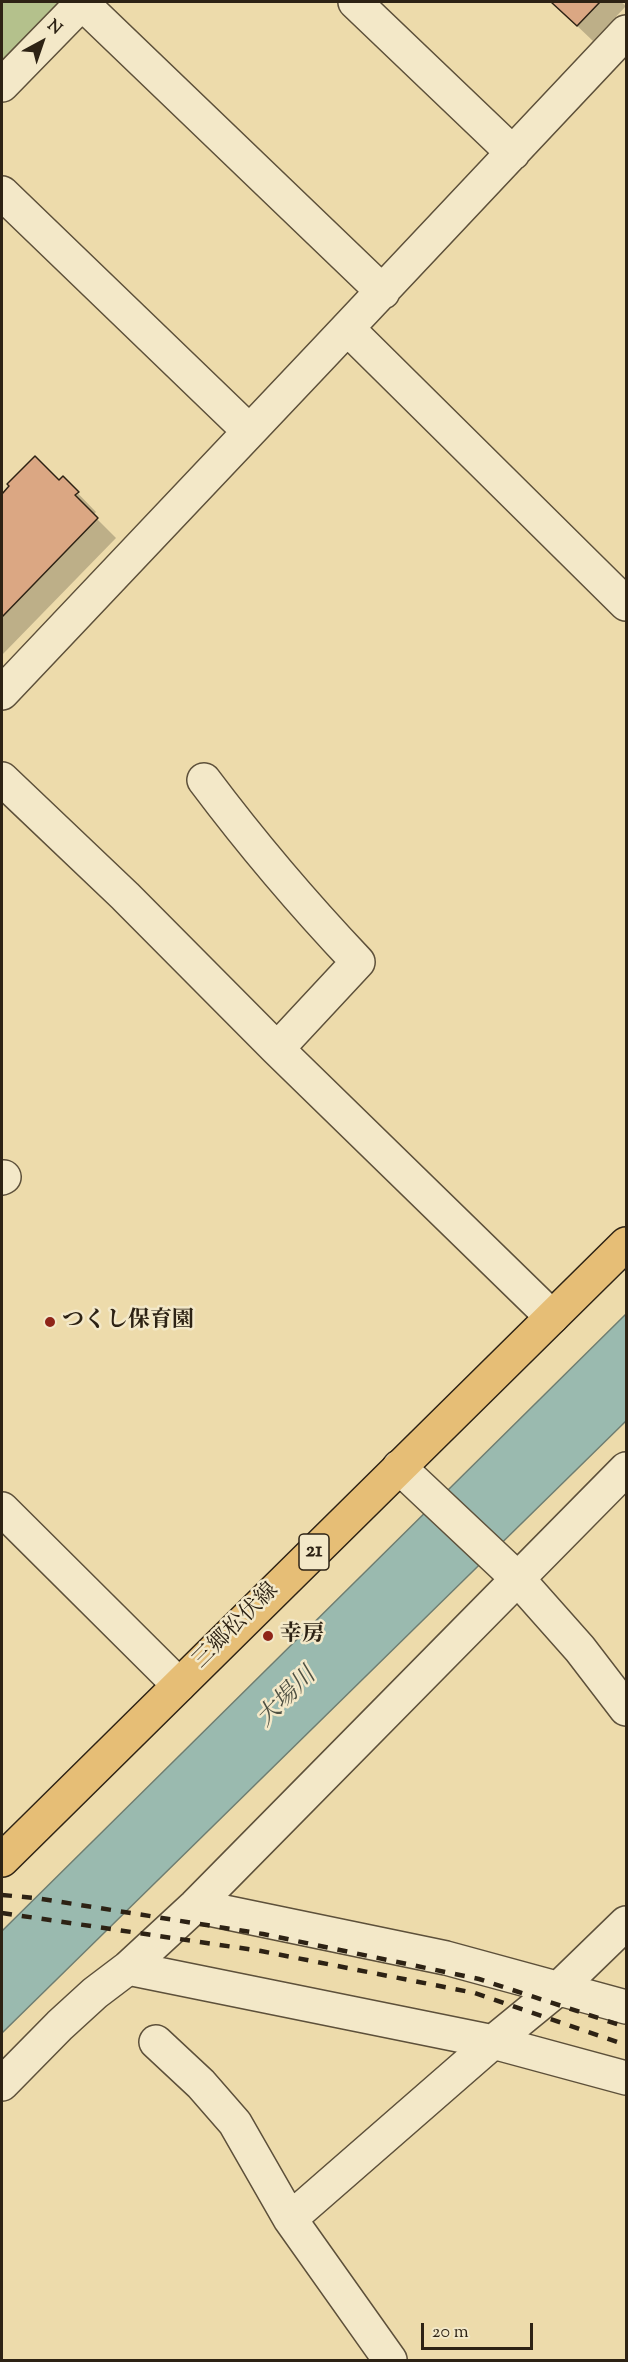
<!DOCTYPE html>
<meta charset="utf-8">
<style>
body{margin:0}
#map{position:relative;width:628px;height:2362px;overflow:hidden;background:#eddbab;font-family:"Sorts Mill Goudy",serif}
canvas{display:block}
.frame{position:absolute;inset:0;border:3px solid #2d2214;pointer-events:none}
.north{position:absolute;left:12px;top:12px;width:60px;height:60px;-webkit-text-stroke:4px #f3e8c8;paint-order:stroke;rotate:40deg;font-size:16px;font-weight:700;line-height:24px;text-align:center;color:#2d2214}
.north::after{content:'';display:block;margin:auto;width:21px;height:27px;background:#2d2214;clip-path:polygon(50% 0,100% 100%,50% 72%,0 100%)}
.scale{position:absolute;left:421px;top:2323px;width:112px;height:27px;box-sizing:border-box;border:3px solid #2d2214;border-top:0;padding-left:8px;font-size:18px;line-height:21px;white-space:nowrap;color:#2d2214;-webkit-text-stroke:4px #f3e8c8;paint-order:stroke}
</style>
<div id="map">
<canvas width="628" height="2362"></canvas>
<div class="frame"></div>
<div class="north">N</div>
<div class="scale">20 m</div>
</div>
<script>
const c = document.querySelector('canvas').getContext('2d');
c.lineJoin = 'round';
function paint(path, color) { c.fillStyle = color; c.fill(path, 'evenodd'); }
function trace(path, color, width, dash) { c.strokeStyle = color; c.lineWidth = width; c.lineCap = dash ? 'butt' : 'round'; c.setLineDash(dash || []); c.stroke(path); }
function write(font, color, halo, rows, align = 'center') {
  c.font = font + ' "Sorts Mill Goudy","Noto Serif JP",serif'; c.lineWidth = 5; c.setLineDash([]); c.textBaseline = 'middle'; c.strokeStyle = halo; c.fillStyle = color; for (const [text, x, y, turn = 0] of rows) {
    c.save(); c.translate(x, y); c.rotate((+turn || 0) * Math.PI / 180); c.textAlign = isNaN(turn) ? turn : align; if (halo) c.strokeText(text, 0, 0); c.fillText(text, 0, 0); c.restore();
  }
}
paint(new Path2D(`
 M2 2H61L2 64Z`), '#b4c18c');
const water = new Path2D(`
 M626 1314V1421L2 2033V1931Z`);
paint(water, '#9abaaf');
trace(water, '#6e7d71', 1.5);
paint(new Path2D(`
 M552 2H621L626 6 593 41Z
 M63 478 96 512 93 515 116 538 2 655V496L11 486 59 482Z`), '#0003');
const building = new Path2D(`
 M551 2H600L577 26Z
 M35 456 59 480 63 476 79 492 75 495 98 518 2 617V494L9 486 7 484Z`);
paint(building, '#dba783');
trace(building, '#2d2214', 1.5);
const minor = new Path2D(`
 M355 2 513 153
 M82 3 383 292
 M2 85 83 2
 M2 193 249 431
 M348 329 626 604
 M2 693C210 473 419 253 626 32
 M2 779 125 896 277 1049 552 1317
 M204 780C252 844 303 904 358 962L277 1049
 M2 1178 4 1177
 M399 1467 517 1578 580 1649 626 1709
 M2 1509 179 1685
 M195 1906 446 1958 626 2007
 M128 1968 493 2042 626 2078
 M156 2042 201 2084 235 2123 290 2219 390 2360
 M2 2084 60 2025 95 1993 128 1968 195 1906 626 1469
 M290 2219 493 2042 559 1988 626 1923`);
const major = new Path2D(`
 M2 1860 626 1244`);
trace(minor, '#5d503a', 36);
trace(major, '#2d2214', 36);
trace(minor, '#f3e8c8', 33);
trace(major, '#e6be76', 33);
trace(new Path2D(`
 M2 1895 36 1898 263 1934 479 1979 626 2027
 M2 1913 261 1951 475 1993 626 2045`), '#2d2214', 4.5, [10, 10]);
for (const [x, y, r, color] of [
 [50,1322,6,"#8f2418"],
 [268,1636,6,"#8f2418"]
]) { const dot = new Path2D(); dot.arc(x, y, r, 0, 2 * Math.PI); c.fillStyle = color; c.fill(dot); trace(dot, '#f3e8c8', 2); }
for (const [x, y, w] of [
 [314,1552,30]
]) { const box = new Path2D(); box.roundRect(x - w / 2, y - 18, w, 36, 4.5); c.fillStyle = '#f3e8c8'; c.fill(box); trace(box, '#2d2214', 1.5); }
write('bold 21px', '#2d2214', null, [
 ["21",314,1552]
]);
write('bold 22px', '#2d2214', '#f3e8c8', [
 ["つくし保育園",62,1322],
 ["幸房",280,1636]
], 'left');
write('22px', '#2d2214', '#f3e8c8', [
 ["三郷松伏線",237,1627,-45]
]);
write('italic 24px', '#4e5042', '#f3e8c8', [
 ["大場川",288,1699,-45]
]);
</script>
